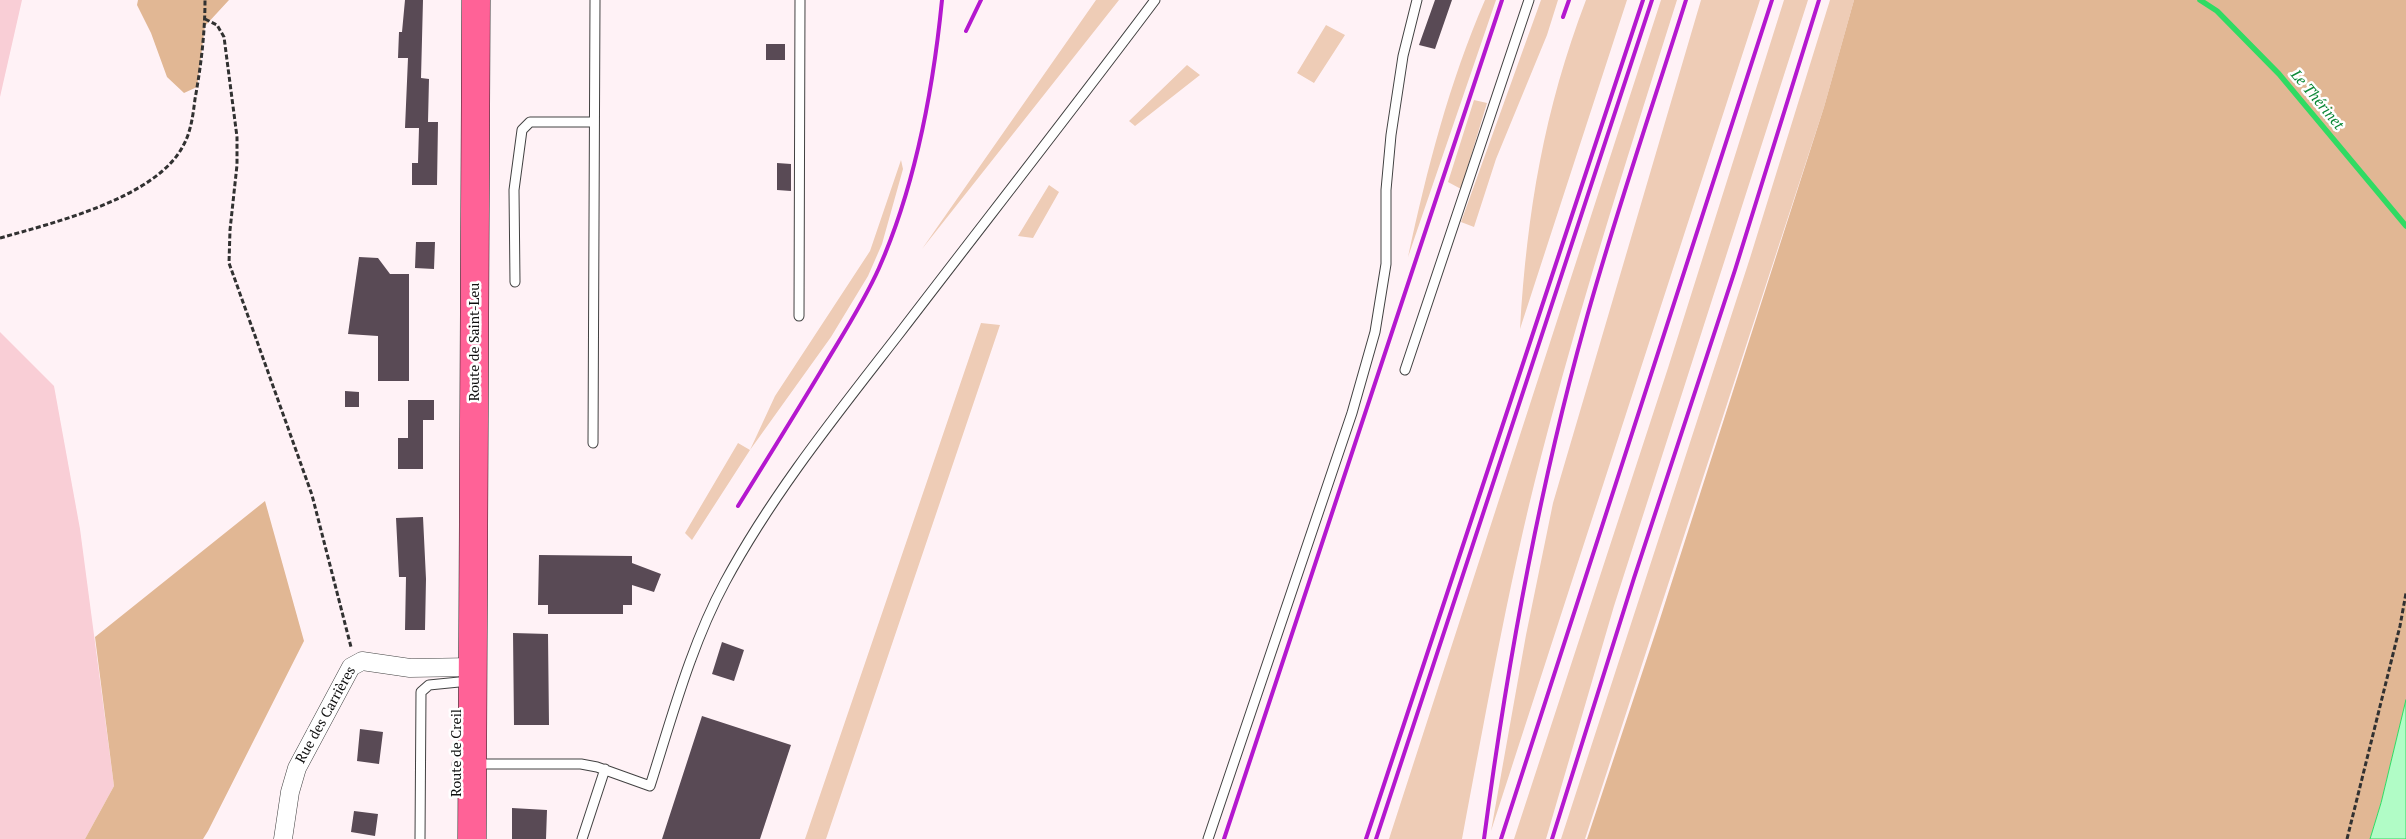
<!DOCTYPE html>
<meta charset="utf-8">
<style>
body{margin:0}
canvas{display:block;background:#fff2f6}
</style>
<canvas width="2406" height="839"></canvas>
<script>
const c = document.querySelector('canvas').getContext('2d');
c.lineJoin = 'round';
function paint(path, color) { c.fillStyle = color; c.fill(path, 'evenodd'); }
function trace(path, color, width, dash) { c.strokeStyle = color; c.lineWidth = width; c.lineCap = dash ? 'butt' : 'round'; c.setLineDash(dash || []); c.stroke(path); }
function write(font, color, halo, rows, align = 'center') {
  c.font = font + ' "PT Serif",serif'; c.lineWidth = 5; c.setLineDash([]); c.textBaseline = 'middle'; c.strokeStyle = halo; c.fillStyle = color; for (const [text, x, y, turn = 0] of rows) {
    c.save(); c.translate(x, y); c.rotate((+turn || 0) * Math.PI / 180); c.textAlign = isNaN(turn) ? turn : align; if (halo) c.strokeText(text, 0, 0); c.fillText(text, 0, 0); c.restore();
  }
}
paint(new Path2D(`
 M0 0H22L0 97Z
 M0 332 54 386 80 529 114 786 85 839H0Z`), '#f9ced6');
paint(new Path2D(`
 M1096 0H1119L922 249Z
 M1485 0H1496L1408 257C1427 169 1449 83 1485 0Z
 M1541 0H1558L1547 35 1496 159 1474 227 1461 222Z
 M1586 0H1627L1520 329C1527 212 1544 110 1586 0Z
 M1661 0H1677C1632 143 1586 285 1548 430 1512 564 1488 702 1462 839H1389Z
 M1701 0H1760L1491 831 1526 635 1553 503Z
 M1784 0H1808L1614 606 1546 839H1514L1668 368Z
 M1830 0H1854L1824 107 1585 839H1561L1750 258Z
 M1326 25 1345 35 1314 83 1297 73Z
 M1187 65 1200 75 1135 126 1129 121Z
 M1474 100 1487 103 1461 189 1448 182Z
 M901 160 903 169 882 244 868 276 831 337 750 450 692 540 685 533 738 443 750 450 775 396 870 251Z
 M1049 185 1059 192 1033 238 1018 236Z
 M981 323 1000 325 826 839H805Z`), '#eeccb6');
paint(new Path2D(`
 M138 0H229L205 26 197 87 184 93 167 77 151 33 137 5Z
 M1854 0H2406V700L2381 803 2370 839H1587L1658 625 1824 107Z
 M265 501 304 641 208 831 203 839H85L114 786 95 637Z`), '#e1b794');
const water = new Path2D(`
 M2406 700V839H2370L2381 803Z`);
paint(water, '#b1fcc6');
trace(water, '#30db63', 1);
trace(new Path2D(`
 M2200 0 2217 11 2279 74 2406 226`), '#30db63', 5.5);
paint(new Path2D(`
 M405 0H423L421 78 429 79 428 122H438L437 185H412V163H418L419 128H405L408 58H398L399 32H402Z
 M1435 0H1452L1435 49 1419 45Z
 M766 44H785V60H766Z
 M777 163 791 164V191L777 190Z
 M416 242H435L434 269 415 268Z
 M359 257 378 258 390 274H409V381H378V336L348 334Z
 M345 391 359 392V407H345Z
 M408 400H434V420H423V469H398V438H408Z
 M423 517 426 579 425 630H405L406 577H399L396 518Z
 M539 555 632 556V563L661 574 654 592 632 585V605H623V614H548V605H538Z
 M513 633 548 634 549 725H514Z
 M722 642 744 650 734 681 712 674Z
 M702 716 791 745 760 839H662Z
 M360 729 383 732 379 764 357 761Z
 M512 808 547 810 546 839H512Z
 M354 811 378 814 375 836 351 832Z`), '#594a55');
const service = new Path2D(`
 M515 282 514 190 522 130 530 122H594
 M799 316 800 0
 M1405 370 1529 0
 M593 443 595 0
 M457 764H581L597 767 650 786C672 717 691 645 725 582 773 493 837 414 899 334 984 223 1071 112 1155 0
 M420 839 421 692 429 685 469 681
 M582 839 605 769
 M1208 839 1352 413 1375 332 1386 264V190L1391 135 1403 56 1417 0`);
const minor = new Path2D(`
 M283 839 290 792 297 768 351 667 362 661 410 668 472 667`);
const primary = new Path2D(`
 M472 839 476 0`);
trace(service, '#424242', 11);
trace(minor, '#424242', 19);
trace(primary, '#202020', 29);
trace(new Path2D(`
 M205 19 217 25 224 37 237 137V165L230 230 229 263 312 495 351 647
 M0 238C53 223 156 198 183 146 191 132 193 115 195 99 201 66 205 33 205 0
 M2347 839 2400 626 2406 593`), '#313131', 3, [5, 2.5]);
trace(service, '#fff', 9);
trace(minor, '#fff', 18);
trace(primary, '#ff6297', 28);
trace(new Path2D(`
 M1563 17 1569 0
 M966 31 981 0
 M738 506C766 461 794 416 821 371 841 337 863 304 879 268 916 184 933 91 942 0
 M1224 839 1502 0
 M1366 839 1643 0
 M1376 839 1652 0
 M1484 839C1507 665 1538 493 1585 324 1615 215 1652 108 1686 0
 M1501 839 1772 0
 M1552 839 1634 578 1735 270 1819 0`), '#b418cf', 4);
write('14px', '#0f0f0f', '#fff', [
 ["Route de Saint-Leu",475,342,-90],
 ["Rue des Carrières",326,715,-61],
 ["Route de Creil",457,753,-90]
]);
write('italic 15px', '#0c8836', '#fff', [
 ["Le Thérinet",2317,100,50]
]);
</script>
